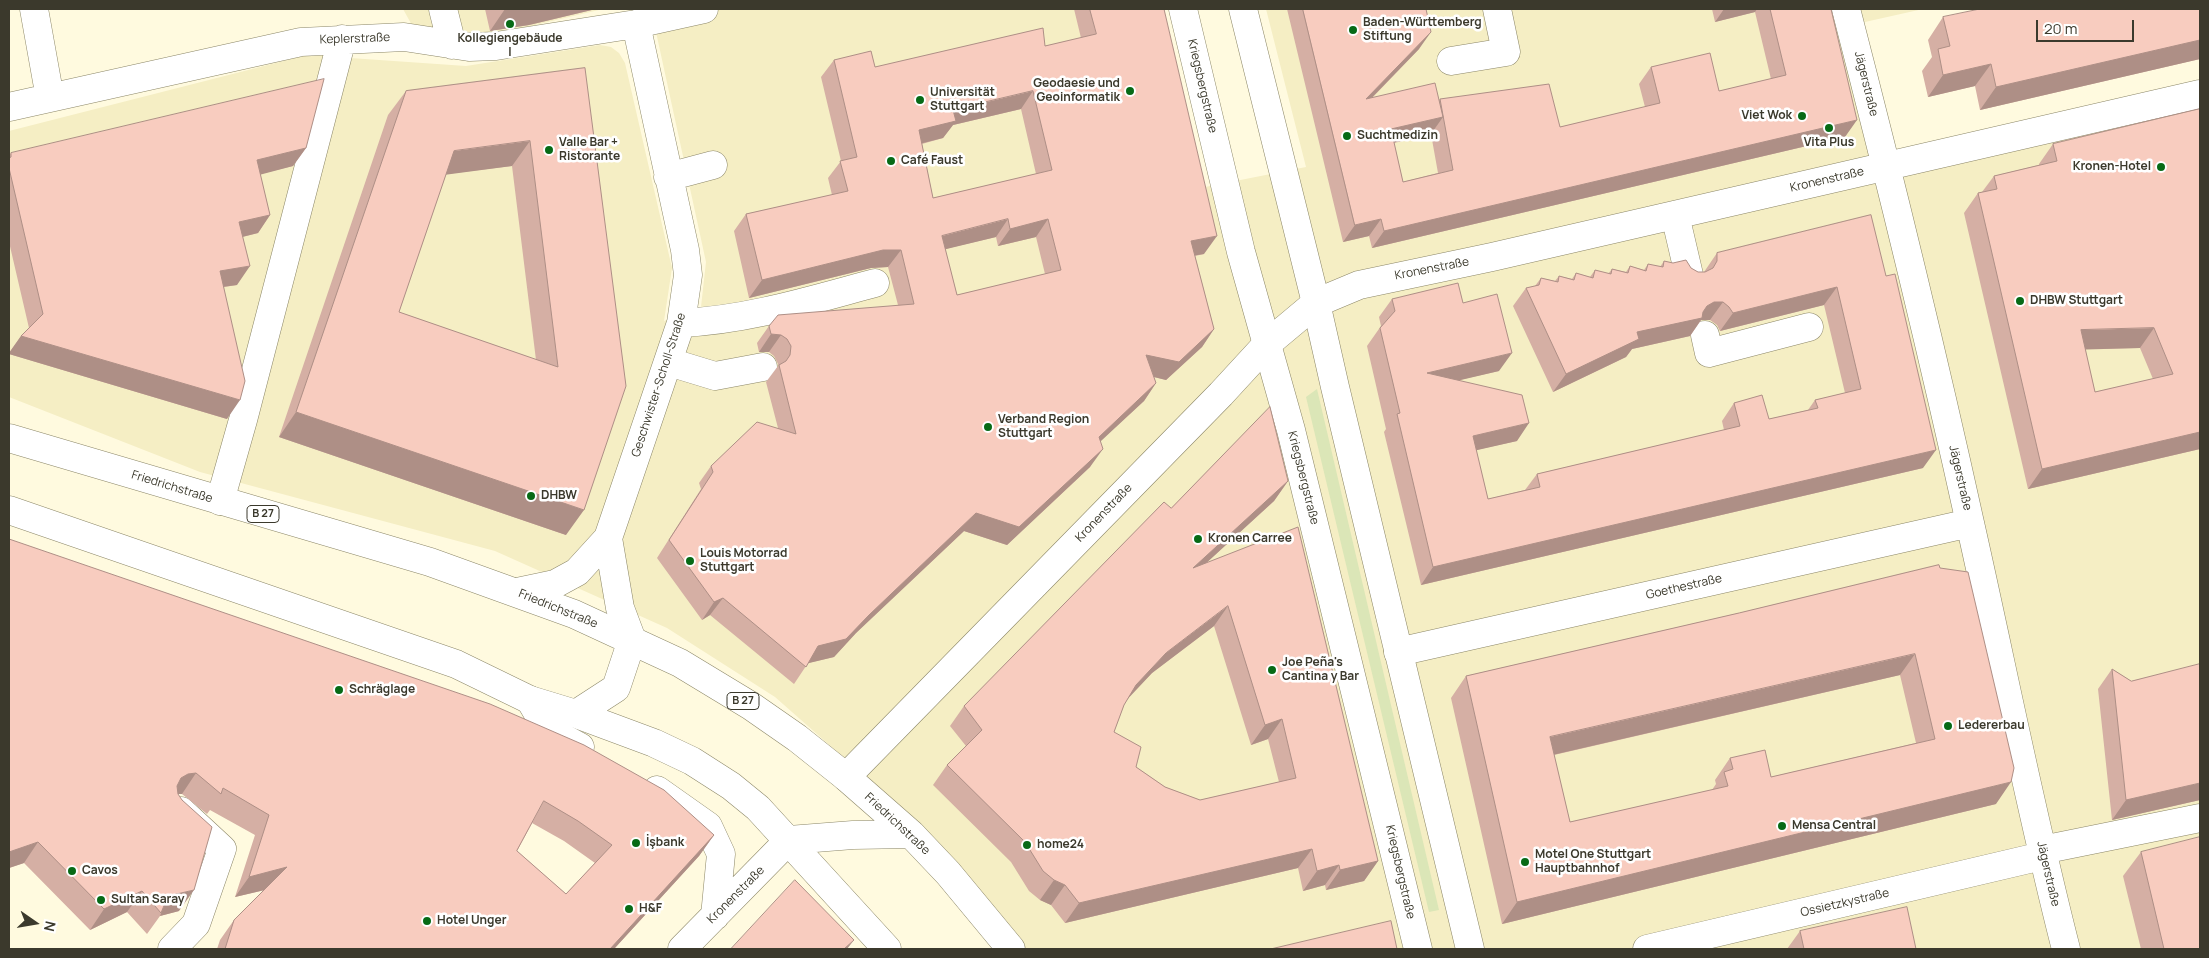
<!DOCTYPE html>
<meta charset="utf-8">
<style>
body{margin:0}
#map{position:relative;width:2209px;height:958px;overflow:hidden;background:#fffadf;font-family:Manrope,sans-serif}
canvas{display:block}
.frame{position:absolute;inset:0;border:10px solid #3b392c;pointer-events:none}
.north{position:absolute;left:10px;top:898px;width:50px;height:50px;-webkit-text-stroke:4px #fff;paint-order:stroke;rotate:103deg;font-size:14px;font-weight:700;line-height:20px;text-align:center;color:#3b392c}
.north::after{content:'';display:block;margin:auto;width:18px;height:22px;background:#3b392c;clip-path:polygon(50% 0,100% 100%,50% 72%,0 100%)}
.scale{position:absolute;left:2036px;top:20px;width:98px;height:22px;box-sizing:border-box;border:2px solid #3b392c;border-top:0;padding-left:6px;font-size:15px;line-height:18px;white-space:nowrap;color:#3b392c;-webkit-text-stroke:4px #fff;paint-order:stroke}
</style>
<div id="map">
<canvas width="2209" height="958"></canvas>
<div class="frame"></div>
<div class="north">N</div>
<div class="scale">20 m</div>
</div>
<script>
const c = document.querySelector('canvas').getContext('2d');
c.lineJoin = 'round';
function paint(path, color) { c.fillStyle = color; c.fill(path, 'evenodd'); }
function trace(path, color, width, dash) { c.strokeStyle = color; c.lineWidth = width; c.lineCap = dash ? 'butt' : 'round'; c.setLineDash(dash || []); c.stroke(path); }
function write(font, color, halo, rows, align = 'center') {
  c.font = font + ' Manrope,sans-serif'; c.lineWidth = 5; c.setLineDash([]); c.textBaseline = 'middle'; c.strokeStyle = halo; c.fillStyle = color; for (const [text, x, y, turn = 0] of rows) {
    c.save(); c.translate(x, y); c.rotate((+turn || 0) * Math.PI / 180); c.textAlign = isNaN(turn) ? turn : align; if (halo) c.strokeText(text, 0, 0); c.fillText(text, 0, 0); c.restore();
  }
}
paint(new Path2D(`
 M403 9H603L488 36 413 27Z
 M651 9H1148L1190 190 1306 167 1266 9H1923L1856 24 1893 160 2200 96V949H1026L928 832 775 697 667 628 495 551 200 472 9 397V131L307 55 466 66 600 45 611 47 619 53 625 63 672 268 664 321 733 303 701 307 706 262Z`), '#f5eec4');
paint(new Path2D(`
 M1317 389 1439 910 1429 912 1306 397Z`), '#dbe6b7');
const minor = new Path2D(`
 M34 9 50 98
 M443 9 452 45
 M1846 9C1890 179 1932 351 1970 523 2002 665 2030 809 2066 949
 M1451 61 1506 52 1497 9
 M9 107 301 42 404 37 469 47 496 46 636 24 704 9
 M668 177 713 165
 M1675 215 1689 275
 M681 323C748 320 811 300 875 283
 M1705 335 1709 353 1809 327
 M669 362 715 376 763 367
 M220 501 243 420 342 39
 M608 538 620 608 632 640
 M517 592 555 584 577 572 608 538 681 323 688 275 685 250 636 24
 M1398 652 1970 523
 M530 700 547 729 580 747
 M846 777 1221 394 1267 344 1316 303 1359 285 1492 257 2200 94
 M657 790 708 826 721 854 715 916
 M2042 850 2200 818
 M172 949 196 924 222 849 181 811
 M682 949 789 840
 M1647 949 2042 856`);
const major = new Path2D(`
 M1183 9 1241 252 1291 430 1418 949
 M1243 9 1316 303 1335 387 1470 949
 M9 438 430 562 574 614 680 663 751 706 797 738 846 777 911 834 948 873 1011 949
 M9 510 456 664 530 700 576 714 654 743 692 761 731 786 758 808 887 949
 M576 714 616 688 632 640
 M789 840 853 835 911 834`);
trace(minor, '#8c8768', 29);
trace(major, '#8c8768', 29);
trace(minor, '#fff', 28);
trace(major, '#fff', 28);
paint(new Path2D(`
 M485 9H596L529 25 490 31Z
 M1074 9H1164L1204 254 1195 256 1214 329 1202 347 1166 380 1154 377 1156 383 1144 401 1100 441 1090 467 1007 545 964 531 856 633 834 657 808 663 794 684 710 615 702 620 657 558 701 489 699 483 711 466 778 428 766 382 778 366V364L774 356 769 352H759L757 343 769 326 898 305 888 267 871 268 749 298 734 231 746 214 832 195 828 178 841 161 821 77 834 60 875 67 1045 46 1081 38ZM1021 109 1036 174 933 198 922 144 943 138 953 125ZM996 237 998 246 1036 237 1045 274 957 295 945 249Z
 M1287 9H1426L1419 49 1372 98 1439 100 1440 99 1560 127 1645 107 1639 84 1651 67 1719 91 1771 79 1755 12 1715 22 1712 9H1831L1845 137 1372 248 1369 236 1343 242ZM1431 134 1438 173 1403 182 1394 143Z
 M2200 9V59L1980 110 1975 86 1928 97 1922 71 1932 57 1928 40 1943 17Z
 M585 68 566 535 279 437 388 115 406 91ZM512 166 536 360 399 312 446 174Z
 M2200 109V449L2028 489 1964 213 1978 193 1982 192 1994 176 2039 165V164L2053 144ZM2140 348 2153 379 2095 392 2085 349Z
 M306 148 293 166 260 174 270 215 258 233 242 237 237 285 224 287 227 419 9 354V353L21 336 29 328 9 242V155L11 153Z
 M1871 215 1923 468 1421 585 1384 432 1386 429 1367 346 1381 326 1379 317 1392 299 1463 303 1499 371 1459 380 1517 441 1476 450 1488 499 1525 490 1537 474 1724 430 1722 421 1734 403 1769 419 1808 410 1815 400 1845 393 1824 305 1720 331 1717 325 1710 320H1701L1690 336 1632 349 1626 357 1553 392 1513 306 1526 288 1535 286 1541 278 1555 281 1559 276 1572 279 1576 273 1590 277 1595 270 1608 274 1612 269 1626 272 1630 266 1644 270 1648 264 1660 267 1664 261 1691 268 1698 272H1704L1717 253Z
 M1288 481 1274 501 1206 563 1378 861 1364 881 1326 890 1325 885 1303 891 1298 868 1065 923 1051 905 1040 900 1029 891 1011 862 933 785 947 765 966 746 950 726 964 706 1171 508ZM1214 626 1251 745 1268 739 1279 782 1200 800 1165 787 1136 767 1114 732 1124 705 1128 698 1152 673Z
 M9 539 714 835 699 856 614 949H217L220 940 234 920 265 890 235 897 255 835 210 810 207 814 182 794H178L179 911 160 916 147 934 127 912 90 930 24 863 9 868ZM532 823 564 841 595 863 566 894 517 851Z
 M1939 565 1996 804 1502 924 1451 698 1466 676 1739 613ZM1900 675 1916 743 1771 777 1730 758 1715 780 1716 784 1712 790 1570 822 1554 755Z
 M2112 669 2131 681 2200 800 2112 820 2098 689Z
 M2141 852 2200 949H2141L2123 876Z
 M1800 931 1916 949H1787Z`), '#d5afa4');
paint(new Path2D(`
 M505 9H596L529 25 490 31Z
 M1724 9H1757L1755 12 1715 22Z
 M1431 32 1419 49 1354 116 1366 99Z
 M2200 40V59L1980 110 1996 87Z
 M1991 64 1975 86 1928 97 1943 75Z
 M1033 91 1021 109 953 125 943 138 907 147 919 130 953 110Z
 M1443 117 1431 134 1379 146 1391 129Z
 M1857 120 1845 137 1372 248 1384 231Z
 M530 141 512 166 436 176 454 151Z
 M306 148 293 166 244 179 257 160Z
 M270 215 258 233 226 241 239 222Z
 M1008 219 996 237 930 253 942 236Z
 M1048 219 1036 237 998 246 1010 229Z
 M1381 219 1369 236 1343 242 1355 225Z
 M1217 236 1204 254 1178 258 1191 241Z
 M883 250H901L888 267 871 268 749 298 762 280Z
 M250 266 237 285 207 289 220 271Z
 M1837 287 1824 305 1720 331 1733 313Z
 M1714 302H1723L1710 320H1701L1690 336 1632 349 1626 357 1553 392 1566 374 1637 332 1707 306Z
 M2154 328 2140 348 2067 350 2081 330Z
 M1214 329 1202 347 1166 380 1134 372 1146 355Z
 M771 334 781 335 769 352H759Z
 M21 336 240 400 227 419 9 354V353Z
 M1512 353 1499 371 1414 391 1427 373Z
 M1156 383 1144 401 1087 454 1099 437Z
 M296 412 584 510 566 535 279 437Z
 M1529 423 1517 441 1460 454 1473 436Z
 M2200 432V449L2028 489 2042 469Z
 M1103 449 1090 467 1007 545 964 531 856 633 834 657 805 664 818 646 869 615 976 513Z
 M1936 450 1923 468 1421 585 1433 567Z
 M1288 481 1274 501 1179 588 1193 568Z
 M723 598 710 615 702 620 714 602Z
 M1228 606 1214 626 1152 673 1122 705 1136 685 1166 653Z
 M1915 654 1900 675 1535 759 1550 737Z
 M1282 719 1268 739 1251 745 1265 725Z
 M196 773 182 794H174L167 798 181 778 188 774Z
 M2011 782 1996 804 1502 924 1517 902Z
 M2200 783V800L2112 820 2126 800Z
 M714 835 699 856 614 949H610Z
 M38 842 24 863 9 868V852Z
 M1312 849 1298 868 1065 923 1079 903Z
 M1378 861 1364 881 1326 890 1340 870Z
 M1339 865 1325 885 1303 891 1317 871Z
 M287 867 273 888 235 897 249 877Z
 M1054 880 1065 885 1051 905 1040 900Z
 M194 890 179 911 160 916 168 896Z
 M142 891 127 912 90 930 104 909Z
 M854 940 847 949H844Z`), '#ae8f86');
const building = new Path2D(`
 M1090 9H1164L1217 236 1191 241 1214 329 1179 362 1146 355 1156 383 1099 437 1103 449 1019 527 976 513 869 615 846 639 818 646 806 667 723 598 714 602 669 540 713 472 711 466 757 422 796 434 779 365 786 361 790 355 791 346 787 339 781 335 771 334 769 326 778 315 914 304 901 250H883L762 280 746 214 848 191 840 161 857 157 834 60 871 51 875 67 1043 28 1045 46 1096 34ZM1033 91 1052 170 933 198 919 130 956 121 953 110ZM1008 219 1010 229 1048 219 1061 270 957 295 942 236Z
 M1303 9H1426L1431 32 1366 99 1435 83 1443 117 1391 129 1403 182 1453 170 1440 99 1549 84 1560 127 1660 103 1651 67 1710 53 1719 91 1786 75 1770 9H1831L1857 120 1384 231 1381 219 1355 225Z
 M1980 9H2200V40L1996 87 1991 64 1943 75 1938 49 1950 46 1943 17Z
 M585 68 626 386 584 510 296 412 406 91ZM530 141 558 367 399 312 454 151Z
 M324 79 306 148 257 160 270 215 239 222 250 266 220 271 245 381 240 400 21 336 43 314 9 168V158L11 157V153Z
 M2200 109V432L2042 469 1978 193 1997 189 1994 176 2057 161 2053 144ZM2154 328 2173 374 2095 392 2081 330Z
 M1871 215 1886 276 1895 274 1936 450 1433 567 1397 414 1400 413 1380 328 1395 311 1392 299 1458 283 1463 303 1497 294 1512 353 1427 373 1522 395 1529 423 1473 436 1488 499 1540 487 1537 474 1740 426 1734 403 1762 395 1769 419 1818 408 1815 400 1861 389 1837 287 1733 313 1729 307 1723 302H1714L1707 306 1703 312 1702 318 1637 332 1639 339 1566 374 1526 288 1539 285 1541 278 1558 282 1559 276 1574 280 1576 273 1593 278 1595 270 1611 274 1612 269 1628 273 1630 266 1646 271 1648 264 1663 267 1664 261 1673 263 1686 260 1691 268 1698 272H1705L1713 268 1717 261V253Z
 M1270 407 1288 481 1193 568 1298 527 1378 861 1340 870 1339 865 1317 871 1312 849 1079 903 1065 885 1054 880 1043 871 1025 842 947 765 982 730 964 706 1164 502 1171 508ZM1228 606 1265 725 1282 719 1296 778 1200 800 1165 787 1136 767 1141 747 1114 732 1124 705 1136 685 1166 653Z
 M9 539 490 704 584 745 664 790 714 835 610 949H225L234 920 287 867 249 877 269 815 223 788 221 794 196 773 188 774 181 778 177 786 178 794 182 800 212 827 194 890 168 896 161 913 142 891 104 909 38 842 9 852ZM544 801 578 821 612 845 566 894 517 851Z
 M1939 565 1940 568 1968 572 2014 768 2011 782 1517 902 1466 676 1739 613ZM1915 654 1935 739 1771 777 1765 750 1730 758 1733 769 1724 772 1728 786 1570 822 1550 737Z
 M2200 664V783L2126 800 2112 669 2131 681Z
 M2200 837V949H2164L2141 852Z
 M795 880 854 940 845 948 846 949H731Z
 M1907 907 1916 949H1804L1800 931Z
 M1391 921 1397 949H1271Z`);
paint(building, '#f8ccbf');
trace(building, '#ae8f86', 1);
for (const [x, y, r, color] of [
 [510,24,5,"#076a16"],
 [1353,30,5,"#076a16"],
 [1130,91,5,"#076a16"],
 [920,100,5,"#076a16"],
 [1802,116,5,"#076a16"],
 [1829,128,5,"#076a16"],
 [1347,136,5,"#076a16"],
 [549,150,5,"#076a16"],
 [891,161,5,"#076a16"],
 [2161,167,5,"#076a16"],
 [2020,301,5,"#076a16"],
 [988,427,5,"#076a16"],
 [531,496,5,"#076a16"],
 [1198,539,5,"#076a16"],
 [690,561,5,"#076a16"],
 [1272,670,5,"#076a16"],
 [339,690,5,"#076a16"],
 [1948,726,5,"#076a16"],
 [1782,826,5,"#076a16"],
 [636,843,5,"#076a16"],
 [1027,845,5,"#076a16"],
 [1525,862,5,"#076a16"],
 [72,871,5,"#076a16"],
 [101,900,5,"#076a16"],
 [629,909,5,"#076a16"],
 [427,921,5,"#076a16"]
]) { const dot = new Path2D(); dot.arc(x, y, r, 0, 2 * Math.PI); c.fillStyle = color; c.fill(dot); trace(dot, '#fff', 2); }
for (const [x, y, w] of [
 [263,514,32],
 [743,701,32]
]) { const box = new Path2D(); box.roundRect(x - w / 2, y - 8.5, w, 17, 4); c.fillStyle = '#fff'; c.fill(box); trace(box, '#3b392c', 1); }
write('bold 11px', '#3b392c', null, [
 ["B 27",263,514],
 ["B 27",743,701]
]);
write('bold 12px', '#3b392c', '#fff', [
 ["Baden-Württemberg",1363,23],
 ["Stiftung",1363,37],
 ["Kollegiengebäude",510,39,"center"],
 ["I",510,53,"center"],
 ["Geodaesie und",1120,84,"right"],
 ["Geoinformatik",1120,98,"right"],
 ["Universität",930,93],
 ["Stuttgart",930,107],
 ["Viet Wok",1792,116,"right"],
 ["Suchtmedizin",1357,136],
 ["Valle Bar +",559,143],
 ["Ristorante",559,157],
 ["Vita Plus",1829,143,"center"],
 ["Café Faust",901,161],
 ["Kronen-Hotel",2151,167,"right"],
 ["DHBW Stuttgart",2030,301],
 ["Verband Region",998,420],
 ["Stuttgart",998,434],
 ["DHBW",541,496],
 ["Kronen Carree",1208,539],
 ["Louis Motorrad",700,554],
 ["Stuttgart",700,568],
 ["Joe Peña's",1282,663],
 ["Cantina y Bar",1282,677],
 ["Schräglage",349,690],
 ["Ledererbau",1958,726],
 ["Mensa Central",1792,826],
 ["İşbank",646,843],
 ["home24",1037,845],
 ["Motel One Stuttgart",1535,855],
 ["Hauptbahnhof",1535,869],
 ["Cavos",82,871],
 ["Sultan Saray",111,900],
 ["H&F",639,909],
 ["Hotel Unger",437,921]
], 'left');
write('12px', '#3b392c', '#fff', [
 ["Keplerstraße",355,39,-2],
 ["Jägerstraße",1866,84,76],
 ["Kriegsbergstraße",1202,86,77],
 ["Kronenstraße",1827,180,-13],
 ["Kronenstraße",1432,269,-11],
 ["Geschwister-Scholl-Straße",659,385,-72],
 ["Kriegsbergstraße",1303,478,76],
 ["Jägerstraße",1960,478,77],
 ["Friedrichstraße",172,487,17],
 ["Kronenstraße",1104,513,-46],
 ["Goethestraße",1684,587,-13],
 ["Friedrichstraße",558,609,22],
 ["Friedrichstraße",897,824,43],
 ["Kriegsbergstraße",1400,872,77],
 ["Jägerstraße",2048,874,77],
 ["Kronenstraße",736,895,-45],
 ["Ossietzkystraße",1845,903,-13]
]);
</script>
